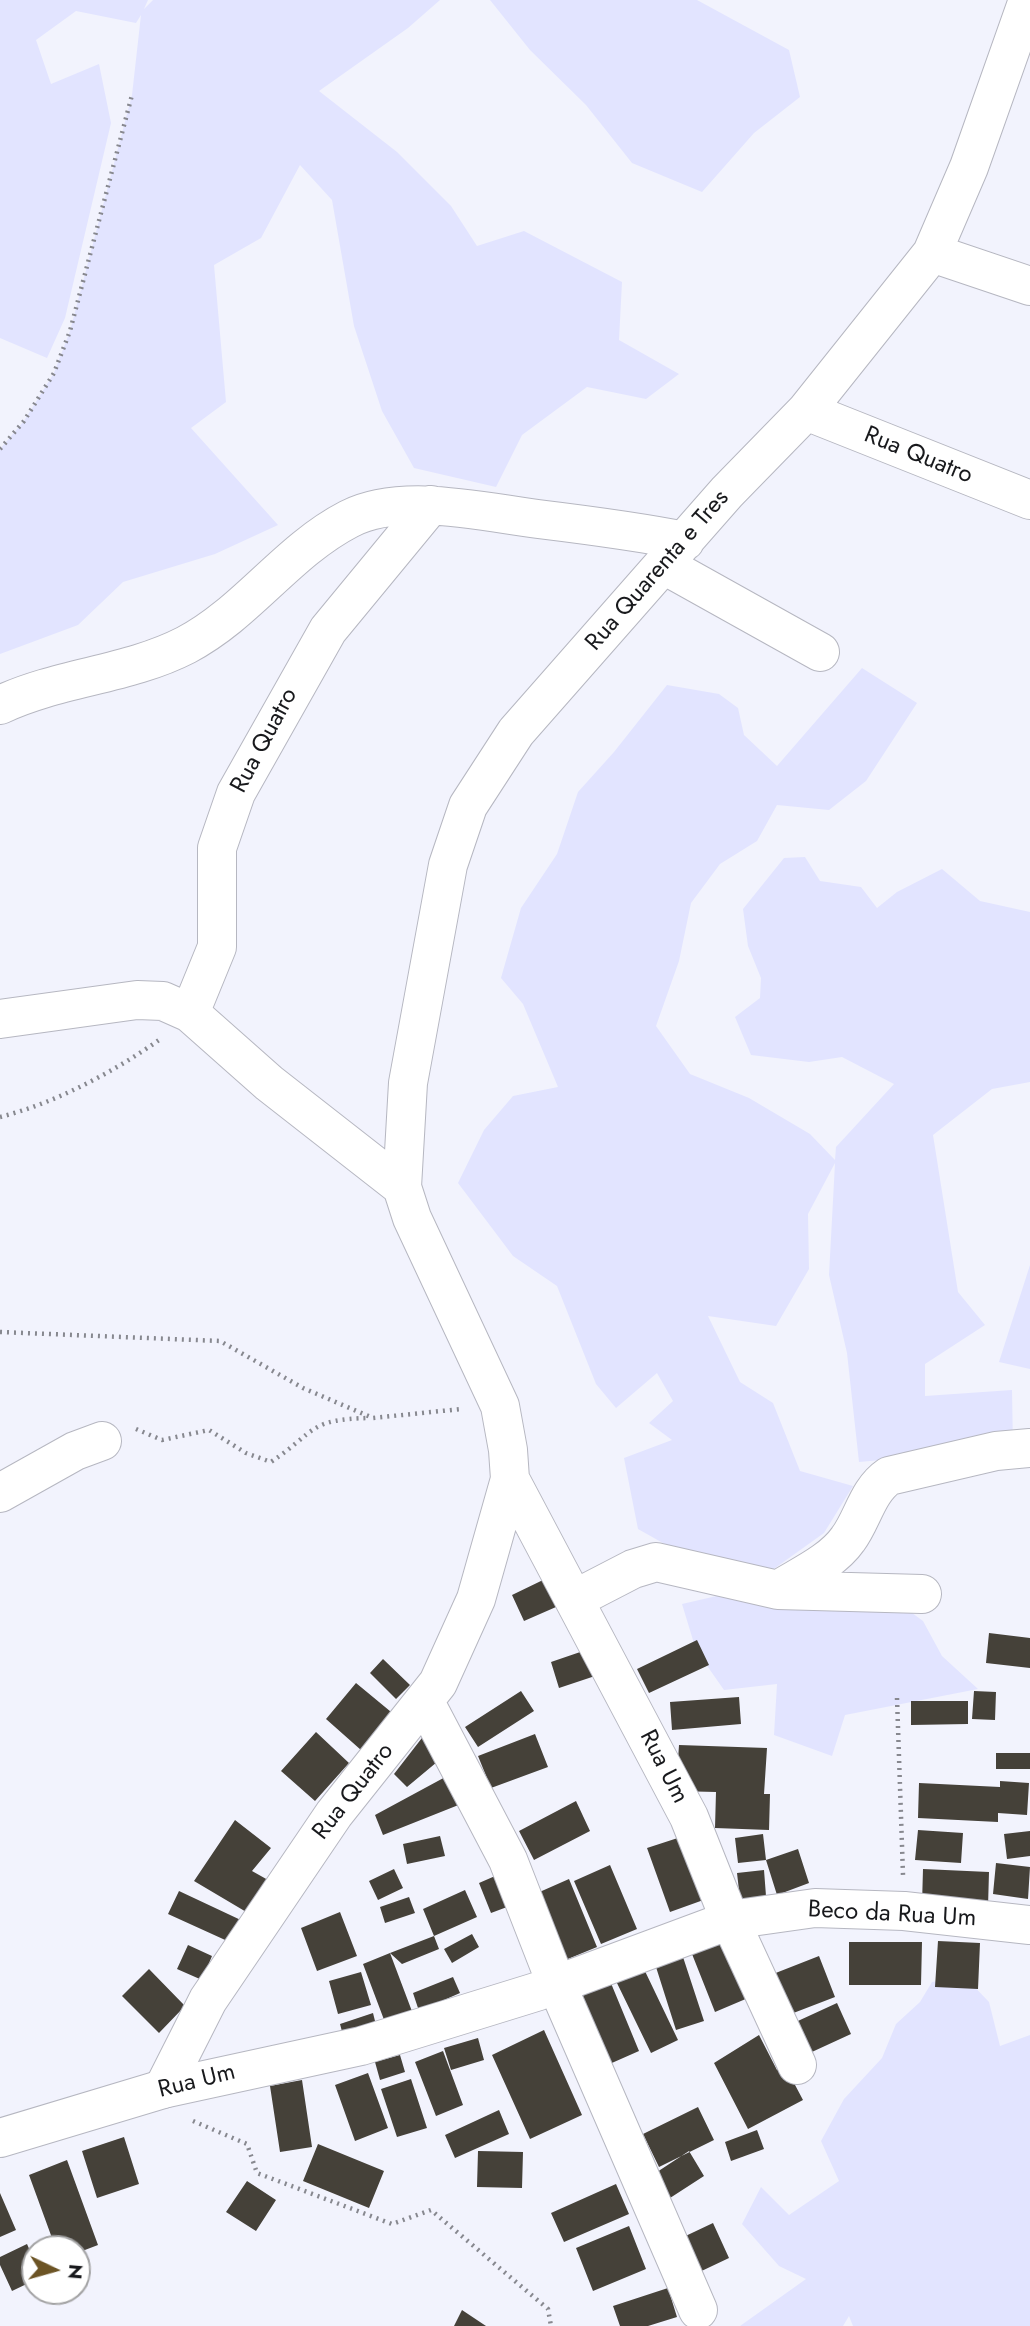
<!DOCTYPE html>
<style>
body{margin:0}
#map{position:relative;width:1030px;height:2326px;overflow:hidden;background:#f2f3fd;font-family:Jost,sans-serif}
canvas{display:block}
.north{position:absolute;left:21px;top:2235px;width:70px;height:70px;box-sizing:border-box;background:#fff;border:2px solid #a3a3a4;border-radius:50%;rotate:95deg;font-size:19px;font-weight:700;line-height:28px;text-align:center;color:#18191c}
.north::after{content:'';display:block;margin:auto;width:24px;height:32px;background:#6c5425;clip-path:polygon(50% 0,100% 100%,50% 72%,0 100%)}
</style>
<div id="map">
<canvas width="1030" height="2326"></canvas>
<div class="north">N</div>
</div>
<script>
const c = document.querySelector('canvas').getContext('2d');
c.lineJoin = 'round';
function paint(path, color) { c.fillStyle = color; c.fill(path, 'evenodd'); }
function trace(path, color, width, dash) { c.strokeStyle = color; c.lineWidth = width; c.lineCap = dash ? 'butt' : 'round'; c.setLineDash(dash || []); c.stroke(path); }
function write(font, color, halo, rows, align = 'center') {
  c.font = font + ' Jost,sans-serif'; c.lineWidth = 7; c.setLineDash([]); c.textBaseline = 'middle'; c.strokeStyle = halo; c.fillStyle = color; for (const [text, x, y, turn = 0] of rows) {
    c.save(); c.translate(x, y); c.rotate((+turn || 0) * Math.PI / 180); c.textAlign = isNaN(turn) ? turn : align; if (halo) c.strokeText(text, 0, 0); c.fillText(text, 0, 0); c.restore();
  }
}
paint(new Path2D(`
 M0 0H148L144 9 153 0H440L408 28 319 91 397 152 451 206 477 246 524 231 622 282 619 340 679 374 646 399 587 387 522 435 496 487 414 468 382 411 354 326 332 200 300 165 261 238 214 265 226 402 191 428 278 525 215 554 123 582 78 625 0 654V449L24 421 54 373 70 331 132 95 141 15 136 23 76 11 36 40 51 84 99 64 111 123 65 318 47 358 0 338Z
 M490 0H697L789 50 800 97 754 133 702 192 632 163 586 105 530 50Z
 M862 668 917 703 866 781 829 810 777 805 757 841 720 864 691 903 679 961 656 1026 690 1074 749 1098 810 1134 835 1160 836 1147 894 1084 842 1057 809 1062 751 1055 735 1017 760 998 761 978 748 946 743 909 784 858 805 857 820 881 861 887 877 908 897 892 942 869 980 901 1030 912V1082L992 1089 933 1135 958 1292 985 1325 925 1364V1396L1012 1390 1013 1448 859 1462 847 1353 829 1275 835 1163 808 1214 809 1269 776 1326 708 1316 740 1382 773 1403 800 1471 853 1486 824 1533 768 1573 686 1556 638 1529 624 1458 672 1440 649 1423 673 1401 657 1373 616 1408 596 1384 557 1286 513 1256 458 1183 484 1130 513 1096 558 1087 523 1004 501 978 521 908 557 854 578 792 614 752 667 685 719 694 738 708 744 735 777 766Z
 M1030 1265V1369L999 1362Z
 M721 1595 865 1612 908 1610 923 1621 942 1656 978 1689 845 1715 832 1756 774 1735 777 1684 724 1690 696 1650 682 1604Z
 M965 1977 989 2002 1000 2046 1030 2035V2326H853L849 2316 843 2326H740L806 2279 779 2266 742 2224 761 2187 789 2215 839 2181 821 2141 844 2099 882 2058 896 2024 920 2002 932 1982Z`), '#e2e4ff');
paint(new Path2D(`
 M543 1580 556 1607 524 1621 512 1595Z
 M989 1633 1030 1638V1668L986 1663Z
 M697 1640 709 1665 649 1693 637 1669Z
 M589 1649 598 1675 559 1688 551 1662Z
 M383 1659 410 1685 396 1699 370 1673Z
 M356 1683 402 1721 370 1758 326 1719Z
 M521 1691 534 1711 478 1747 465 1727Z
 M974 1691 996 1692 995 1720 972 1719Z
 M739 1697 741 1724 672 1730 670 1702Z
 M911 1701H968V1724L911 1725Z
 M316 1732 349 1763 315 1801 281 1771Z
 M425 1734 443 1757 407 1787 394 1774Z
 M535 1734 548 1767 491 1788 478 1756Z
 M679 1745 767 1748 764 1794H770L769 1830 715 1828 716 1792 676 1791Z
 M996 1753H1030V1769H996Z
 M449 1775 461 1804 383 1835 375 1815Z
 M1000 1781 1029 1783 1027 1815 998 1813V1822L918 1818 919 1783 1000 1787Z
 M576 1801 590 1831 534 1860 519 1831Z
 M235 1820 271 1848 252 1871 268 1880 248 1913 194 1881Z
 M918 1830 963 1833 961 1863 915 1860Z
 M1030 1831V1856L1007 1859 1004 1834Z
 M763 1834 766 1860 798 1849 809 1883 777 1895 766 1860 738 1863 735 1838Z
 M687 1835 709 1898 670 1912 647 1848Z
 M440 1836 445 1856 407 1864 403 1844Z
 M996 1863 1030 1867 1028 1899 993 1894Z
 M610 1865 637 1929 601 1944 574 1881Z
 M394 1869 403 1888 378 1900 369 1881Z
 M923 1869 989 1872 988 1907 922 1904Z
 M764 1870 766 1896 740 1899 737 1873Z
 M502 1873 515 1904 491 1913 479 1883Z
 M569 1879 597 1947 563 1961 535 1894Z
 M465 1890 477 1917 434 1936 423 1909Z
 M179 1891 245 1922 234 1944 168 1914Z
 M409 1897 415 1913 385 1923 380 1907Z
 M340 1912 357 1956 317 1971 301 1928Z
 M472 1934 479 1947 452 1963 444 1949Z
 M434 1936 439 1949 402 1964 390 1953Z
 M725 1940 748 1998 715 2012 692 1954Z
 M938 1941 980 1943 978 1989 935 1987Z
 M849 1942H922L921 1985H849Z
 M188 1945 212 1956 202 1980 177 1969Z
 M390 1953 413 2014 386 2025 363 1964Z
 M819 1956 835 1997 783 2017 768 1976Z
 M683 1957 704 2021 676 2030 656 1967Z
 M643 1967 678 2040 651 2053 616 1981Z
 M149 1969 185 2006 159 2033 122 1996Z
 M361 1972 371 2005 338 2014 329 1981Z
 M608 1976 639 2051 605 2066 573 1991Z
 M453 1977 460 1993 419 2011 413 1993Z
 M837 2003 851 2034 801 2057 787 2026Z
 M373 2013 377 2029 344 2039 340 2024Z
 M544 2030 582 2115 530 2139 492 2055Z
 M759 2035 777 2070 785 2066 803 2100 748 2129 714 2063Z
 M478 2038 484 2060 451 2070 444 2048Z
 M443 2051 463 2105 436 2116 415 2062Z
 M400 2055 405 2072 380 2080 375 2062Z
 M368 2073 388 2128 355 2141 335 2085Z
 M411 2079 427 2128 397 2137 381 2089Z
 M302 2080 312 2147 280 2152 270 2086Z
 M698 2107 714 2140 659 2167 643 2134Z
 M499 2110 509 2134 455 2158 445 2135Z
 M757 2130 764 2149 731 2161 725 2142Z
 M124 2137 139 2184 97 2198 82 2151Z
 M318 2144 384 2171 369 2208 303 2181Z
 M478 2151 523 2152 522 2188 477 2187Z
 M689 2151 704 2176 670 2198 654 2174Z
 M67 2160 98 2245 77 2253V2249H56L29 2175Z
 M247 2181 276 2200 256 2231 226 2212Z
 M616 2184 629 2214 564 2242 551 2213Z
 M0 2193 16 2230 0 2237Z
 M713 2223 729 2258 691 2276 675 2241Z
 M629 2226 646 2269 593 2291 576 2248Z
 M27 2244 35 2262V2280L12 2291 0 2265V2257Z
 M668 2288 677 2317 648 2326H620L613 2306Z
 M462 2310 486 2326H454Z`), '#454139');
const minor = new Path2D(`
 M932 253 1030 286
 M806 411 1030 500
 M664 565 820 652
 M0 705C59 677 128 675 186 645 247 613 287 551 349 519 401 492 483 512 538 519 587 525 636 531 685 541
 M190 1013 217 947V848L236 793 328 630 431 505
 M0 1019 137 1000 163 1001 190 1013 269 1083 402 1187
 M510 1479 689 1817 730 1920 797 2065
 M0 1493 75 1451 102 1441
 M778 1590C800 1576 832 1562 848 1539 863 1519 867 1491 889 1476L996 1451 1030 1448
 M575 1599 633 1569 656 1562 778 1590 922 1594
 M425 1702 508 1860 556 1983 698 2310
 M163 2089 208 2000 334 1814 438 1683 476 1599 510 1479 508 1450 500 1406 412 1218 402 1187 408 1083 448 865 468 806 516 732 727 492 806 411 932 253 969 167 1028 0`);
const tertiary = new Path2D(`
 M0 2138 163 2089 361 2046 539 1991 730 1920 815 1908 904 1911 1030 1925`);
trace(minor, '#b6b7c1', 40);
trace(tertiary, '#b6b7c1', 40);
trace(new Path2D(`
 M0 449 24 421 54 373 70 331 132 95
 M0 1117C55 1103 112 1073 159 1040
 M0 1332 220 1341 303 1388 373 1418 461 1409
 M136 1429 162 1440 209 1430 246 1453 271 1462C317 1431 308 1419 370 1418
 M897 1698 903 1875
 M193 2121 247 2144 257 2173 392 2224 431 2210 548 2309 551 2326`), '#87888f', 4.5, [2, 5]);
trace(minor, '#fff', 38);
trace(tertiary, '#fff', 38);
write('24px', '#18191c', '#fff', [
 ["Rua Quatro",918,456,22],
 ["Rua Quarenta e Tres",658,571,-49],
 ["Rua Quatro",265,741,-62],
 ["Rua Um",663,1767,63],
 ["Rua Quatro",354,1792,-52],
 ["Beco da Rua Um",892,1915,3],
 ["Rua Um",197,2082,-14]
]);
</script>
